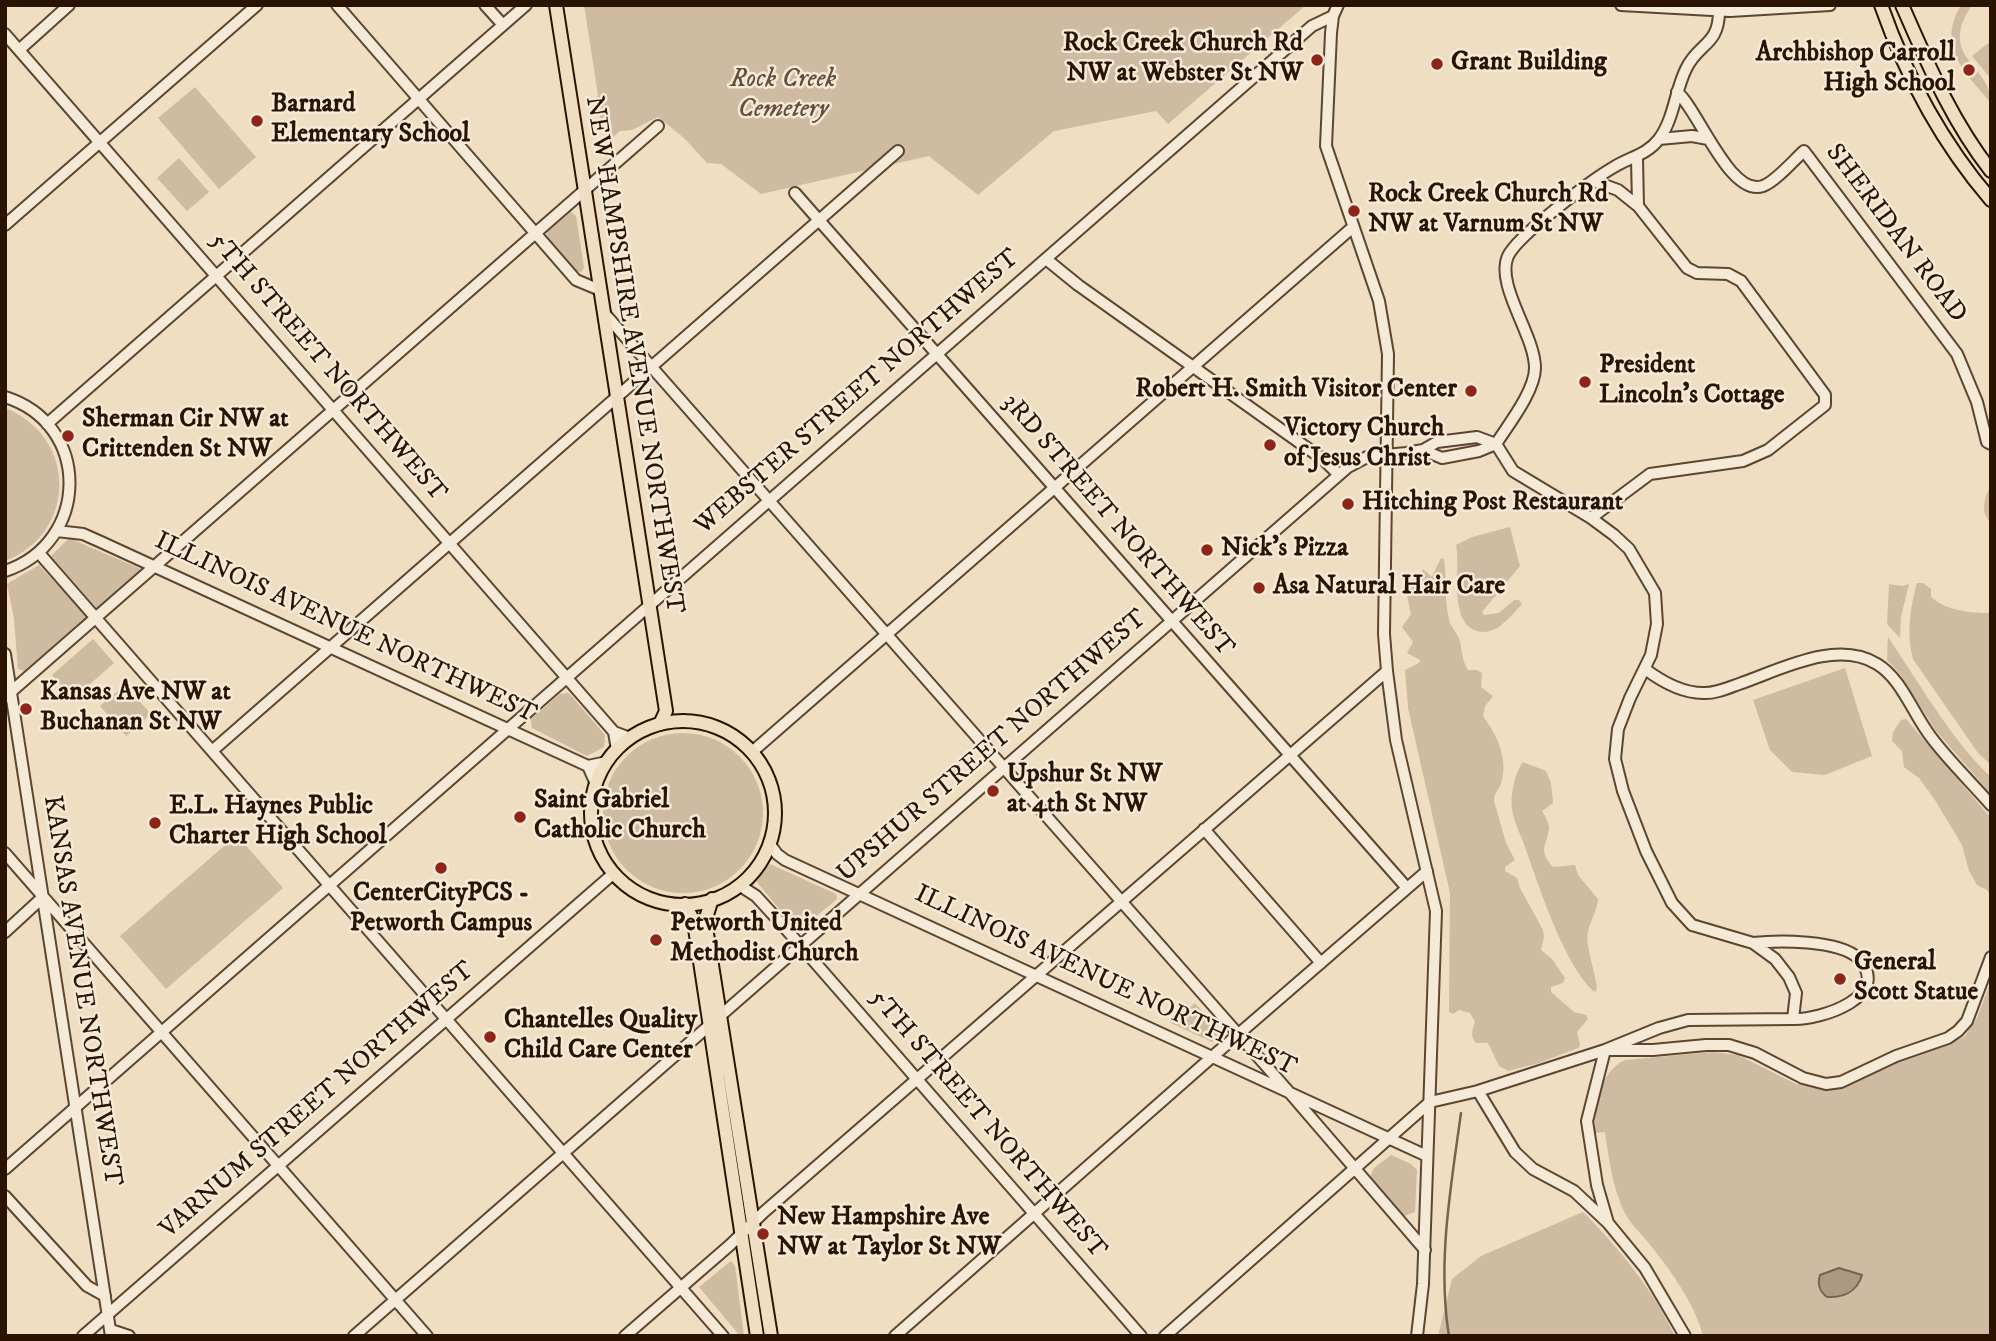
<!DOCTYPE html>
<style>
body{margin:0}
#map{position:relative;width:1996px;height:1341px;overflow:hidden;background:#efdec2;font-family:"IM FELL DW Pica",serif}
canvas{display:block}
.frame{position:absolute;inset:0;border:7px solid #2b1302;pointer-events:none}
</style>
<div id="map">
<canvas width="1996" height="1341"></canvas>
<div class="frame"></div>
</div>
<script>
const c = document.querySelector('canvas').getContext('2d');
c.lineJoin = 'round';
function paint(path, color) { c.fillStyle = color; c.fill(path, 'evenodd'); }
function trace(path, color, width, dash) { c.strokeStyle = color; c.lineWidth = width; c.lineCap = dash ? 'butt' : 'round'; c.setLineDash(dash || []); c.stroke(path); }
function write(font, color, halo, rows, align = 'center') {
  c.font = font + ' "IM FELL DW Pica",serif'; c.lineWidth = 5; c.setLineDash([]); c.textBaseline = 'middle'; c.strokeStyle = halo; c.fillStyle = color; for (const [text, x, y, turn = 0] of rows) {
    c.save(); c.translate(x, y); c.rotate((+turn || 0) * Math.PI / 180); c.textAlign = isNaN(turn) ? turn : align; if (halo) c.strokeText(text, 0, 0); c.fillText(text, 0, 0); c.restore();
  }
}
paint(new Path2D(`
 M584 5H1306L1168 124 1156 111 1054 131 978 195 929 156 761 194 721 164 707 163 684 138 658 117 632 130 620 131 606 143 604 131 598 125 601 113 594 102 598 95Z
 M1961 5H1972C1936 58 1991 64 1991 103 1965 72 1936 47 1961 5Z
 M1991 41V79L1972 56Z
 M195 87 256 157 219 189 158 118Z
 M179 158 209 192 187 211 157 178Z
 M571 212 576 216 584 268 581 272 576 271 546 236 548 231Z
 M5 408C77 436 78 533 5 561Z
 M1991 484V523C1979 511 1985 498 1991 484Z
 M1510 527 1520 566 1482 612 1484 615 1499 613 1514 600H1519L1522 604C1511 616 1495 637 1477 631 1448 622 1461 569 1456 545L1472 537Z
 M69 538 141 569 97 608 51 556Z
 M1441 558 1444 559C1447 579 1444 599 1449 619 1450 627 1457 632 1459 639 1463 651 1461 659 1468 670H1477L1482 673 1481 687 1493 696 1485 706 1483 716C1497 735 1510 761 1500 786 1497 792 1494 794 1494 801L1506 843 1515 860 1505 867V871L1517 878 1520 888 1543 930 1544 937 1541 950 1552 959 1565 978 1563 983 1551 987V992L1574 1012 1586 1015 1588 1019 1577 1032 1580 1045 1578 1048 1539 1063 1508 1071 1499 1066 1488 1043H1476C1470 1035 1472 1031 1475 1022L1470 1013 1459 1010 1453 1014 1449 1012 1450 893 1408 708 1405 670 1419 663 1420 660 1407 653 1413 642 1402 627 1411 614C1408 598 1401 581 1421 576L1423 569 1432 577Z
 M39 565 87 616 24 671 18 669 14 619 7 584Z
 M1917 583H1923L1931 589V597C1947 611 1970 613 1991 613V765L1978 753 1913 659C1906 634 1910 607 1917 583Z
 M1889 584 1902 586 1909 584 1901 617 1900 638 1887 624Z
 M1888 637C1917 680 1953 742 1991 777V794L1936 731 1900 674 1887 660Z
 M93 639 114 663 73 699 52 675Z
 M1845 668 1872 756 1825 775 1792 772 1770 750 1753 700Z
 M125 685 151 714 126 736 100 706Z
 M569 693 605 735 604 747 587 756 532 728 531 719 560 694Z
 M1906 719 1991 818V897L1987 890 1977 885 1969 871 1962 845 1935 800 1919 778 1904 767 1902 751 1892 741 1893 732 1901 720Z
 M603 813a80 80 0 1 1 160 0a80 80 0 1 1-160 0Z
 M1523 762 1546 771 1551 783 1553 803 1542 811C1545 816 1549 823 1549 828 1547 847 1537 848 1553 867L1575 865 1578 875 1598 899C1597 911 1590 921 1588 932 1585 946 1596 974 1597 989L1595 992C1566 970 1539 886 1526 850 1522 837 1514 823 1512 809 1510 796 1515 772 1523 762Z
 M237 835 283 888 166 989 120 936Z
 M770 864 836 894 837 899 802 928H795L756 881Z
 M1991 981V1336H1703C1695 1304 1671 1271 1651 1246 1645 1237 1636 1230 1630 1221 1614 1199 1609 1159 1605 1132L1595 1133C1593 1108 1600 1071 1625 1060L1713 1052 1738 1055 1796 1084 1835 1088 1865 1078 1896 1062 1951 1044 1965 1036 1977 1018Z
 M1195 1003 1221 1034 1212 1042 1171 1023Z
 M1391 1155 1411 1164 1417 1170 1415 1212 1404 1216 1370 1177 1374 1168Z
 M1583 1212C1619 1248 1653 1290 1675 1336H1438L1452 1279 1481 1256Z
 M731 1261 735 1266 744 1336H740L699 1287Z`), '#cebba1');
const water = new Path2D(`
 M1839 1268 1862 1275C1857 1292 1843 1298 1827 1297 1820 1292 1817 1284 1820 1275Z`);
paint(water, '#ac9981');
trace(water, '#78634e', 2);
trace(new Path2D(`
 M1449 1336C1437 1262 1451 1186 1461 1113`), '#78634e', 2.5);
const minor = new Path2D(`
 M337 5 576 280 600 290
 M485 5 503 25
 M1338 5 1333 16 1331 33 1326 146 1379 301 1388 354 1384 634 1387 671 1396 740 1436 911 1423 1284 1417 1336
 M1621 5 1730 11 1830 5
 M5 34 614 732 630 738
 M19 50 69 5
 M1677 92C1698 109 1730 198 1763 186 1775 182 1794 160 1804 151L1957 354 1977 402 1987 442 1991 444
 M1659 139 1692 136 1708 139
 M1637 158 1638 206
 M795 193 1407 888
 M5 225 257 5
 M1046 259 1078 285 1324 460 1339 475
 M605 314 1289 1092 1425 1250
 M5 397C92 424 90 543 5 571
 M47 424 526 5
 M1496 444 1513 471 1591 518 1614 535 1629 549 1655 593 1657 624 1651 655 1630 698 1618 729 1615 759 1623 791 1646 851 1672 903 1692 925 1753 943 1775 959 1789 977 1796 993 1793 1019 1688 1020 1659 1028 1605 1050 1587 1121 1597 1185 1608 1223
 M1496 444C1508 425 1535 391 1535 368 1535 335 1495 285 1508 256 1518 235 1593 179 1614 167 1630 157 1647 155 1659 139 1674 119 1675 91 1686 69 1698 43 1719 46 1719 11
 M1423 450 1442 458 1479 451 1496 444
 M1591 518 1650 474 1743 461 1768 450 1825 405V395L1741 281 1728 274 1697 273 1687 268 1638 206 1618 190 1593 181
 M57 531 83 534 101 542 588 766 607 762
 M39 553 723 1336
 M5 654 111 1336
 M1645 669C1661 681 1681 693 1703 693 1714 694 1728 688 1739 684 1780 670 1836 639 1877 664 1902 679 1913 714 1931 737 1949 761 1971 782 1991 805
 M5 697 658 126
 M614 732 617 750
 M212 751 898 151
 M752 752 1353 227
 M588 766 596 784
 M1204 829 1321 963
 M769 843 777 854 785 860 1427 1156
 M5 853 427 1336
 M739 885 756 896 778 920 1141 1336
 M5 932 43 897
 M1753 943C1778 940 1839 940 1858 958 1894 996 1821 1020 1793 1019
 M1478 1091 1515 1152 1533 1169 1574 1191 1608 1223 1645 1268 1685 1336
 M5 1169 1312 26 1333 16
 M5 1196 87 1286 105 1296
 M111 1330 129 1336
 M83 1336 614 873
 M354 1336 1348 467 1367 457 1406 453 1423 450 1437 442 1477 437 1496 444
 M625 1336 730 1245 764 1212 1387 671
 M895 1336 1212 1057 1427 871
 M1165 1336 1430 1102 1478 1091 1605 1050H1653L1706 1045H1729L1755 1053 1803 1078 1826 1084 1841 1082 1896 1056 1948 1038 1958 1031 1967 1021 1991 957`);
const major = new Path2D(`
 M556 5 666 711 660 724
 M1881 5C1906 76 1942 143 1991 200
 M1902 5C1928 64 1951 120 1991 171
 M591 813a92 92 0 1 1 184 0a92 92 0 1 1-184 0Z
 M712 899 705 921 771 1336
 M685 904 694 922 757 1336`);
trace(minor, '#5c4632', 14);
trace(major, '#2b1302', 16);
trace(minor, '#f5ead7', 10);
trace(major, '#efdec2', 12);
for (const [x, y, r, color] of [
 [1317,60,7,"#8f2418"],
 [1437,64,7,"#8f2418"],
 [1969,70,7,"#8f2418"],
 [257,121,7,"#8f2418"],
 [1354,211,7,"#8f2418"],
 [1585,382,7,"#8f2418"],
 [1471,391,7,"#8f2418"],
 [68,436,7,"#8f2418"],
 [1270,445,7,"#8f2418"],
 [1348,504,7,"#8f2418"],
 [1207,550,7,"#8f2418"],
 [1259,588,7,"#8f2418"],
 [26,709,7,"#8f2418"],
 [993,791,7,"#8f2418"],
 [520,817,7,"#8f2418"],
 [155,823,7,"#8f2418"],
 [441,868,7,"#8f2418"],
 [656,940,7,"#8f2418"],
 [1840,979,7,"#8f2418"],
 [490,1037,7,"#8f2418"],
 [763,1234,7,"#8f2418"]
]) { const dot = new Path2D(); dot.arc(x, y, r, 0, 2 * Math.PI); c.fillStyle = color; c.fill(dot); trace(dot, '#f5ead7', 2.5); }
write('bold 26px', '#2b1302', '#f5ead7', [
 ["Rock Creek Church Rd",1303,45,"right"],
 ["NW at Webster St NW",1303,75,"right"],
 ["Archbishop Carroll",1955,55,"right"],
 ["High School",1955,85,"right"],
 ["Grant Building",1451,64],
 ["Barnard",271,106],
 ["Elementary School",271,136],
 ["Rock Creek Church Rd",1368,196],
 ["NW at Varnum St NW",1368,226],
 ["President",1599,367],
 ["Lincoln's Cottage",1599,397],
 ["Robert H. Smith Visitor Center",1457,391,"right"],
 ["Sherman Cir NW at",82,421],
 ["Crittenden St NW",82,451],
 ["Victory Church",1284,430],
 ["of Jesus Christ",1284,460],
 ["Hitching Post Restaurant",1362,504],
 ["Nick's Pizza",1221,550],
 ["Asa Natural Hair Care",1273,588],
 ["Kansas Ave NW at",40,694],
 ["Buchanan St NW",40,724],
 ["Upshur St NW",1007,776],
 ["at 4th St NW",1007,806],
 ["Saint Gabriel",534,802],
 ["Catholic Church",534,832],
 ["E.L. Haynes Public",169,808],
 ["Charter High School",169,838],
 ["CenterCityPCS -",441,895,"center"],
 ["Petworth Campus",441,925,"center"],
 ["Petworth United",670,925],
 ["Methodist Church",670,955],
 ["General",1854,964],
 ["Scott Statue",1854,994],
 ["Chantelles Quality",504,1022],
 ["Child Care Center",504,1052],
 ["New Hampshire Ave",777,1219],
 ["NW at Taylor St NW",777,1249]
], 'left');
write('italic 26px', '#644e3a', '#f5ead7', [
 ["Rock Creek",783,81],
 ["Cemetery",783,111]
]);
write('26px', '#2b1302', '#f5ead7', [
 ["SHERIDAN ROAD",1895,234,53],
 ["NEW HAMPSHIRE AVENUE NORTHWEST",633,355,81],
 ["5TH STREET NORTHWEST",327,368,49],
 ["WEBSTER STREET NORTHWEST",858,393,-41],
 ["3RD STREET NORTHWEST",1117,526,49],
 ["ILLINOIS AVENUE NORTHWEST",345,629,25],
 ["UPSHUR STREET NORTHWEST",993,747,-41],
 ["ILLINOIS AVENUE NORTHWEST",1105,982,25],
 ["KANSAS AVENUE NORTHWEST",81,991,81],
 ["VARNUM STREET NORTHWEST",318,1101,-41],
 ["5TH STREET NORTHWEST",987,1125,49]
]);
</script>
